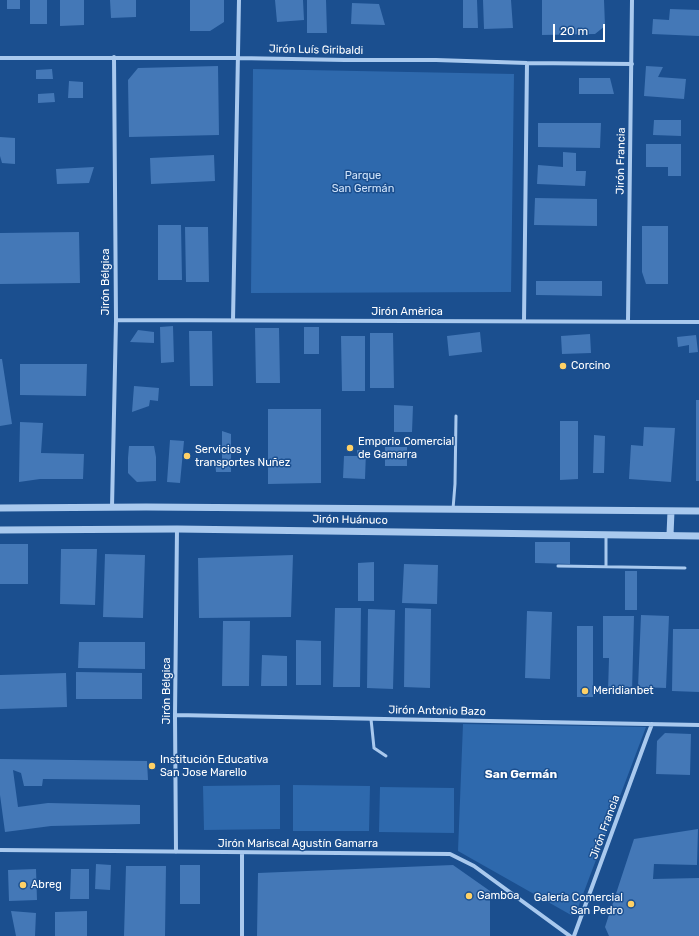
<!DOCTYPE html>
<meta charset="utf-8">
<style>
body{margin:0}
#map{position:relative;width:699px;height:936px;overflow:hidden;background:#1b4f8f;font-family:Rubik,sans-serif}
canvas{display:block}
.scale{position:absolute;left:553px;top:24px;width:52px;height:18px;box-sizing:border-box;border:2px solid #fff;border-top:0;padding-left:5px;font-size:12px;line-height:14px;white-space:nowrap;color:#fff;-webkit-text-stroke:3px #1b4f8f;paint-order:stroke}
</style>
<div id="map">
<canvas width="699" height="936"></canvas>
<div class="scale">20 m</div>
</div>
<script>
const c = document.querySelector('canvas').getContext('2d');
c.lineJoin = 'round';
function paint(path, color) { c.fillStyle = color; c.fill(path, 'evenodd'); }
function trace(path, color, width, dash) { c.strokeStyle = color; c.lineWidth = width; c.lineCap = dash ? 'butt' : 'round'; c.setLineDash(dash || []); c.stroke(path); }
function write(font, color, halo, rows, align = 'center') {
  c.font = font + ' Rubik,sans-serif'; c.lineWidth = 3; c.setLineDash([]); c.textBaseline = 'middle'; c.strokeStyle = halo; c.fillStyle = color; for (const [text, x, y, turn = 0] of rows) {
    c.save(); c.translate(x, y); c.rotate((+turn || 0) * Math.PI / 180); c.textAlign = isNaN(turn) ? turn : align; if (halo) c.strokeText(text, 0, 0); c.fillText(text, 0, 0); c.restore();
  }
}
paint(new Path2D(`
 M253 69 514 74 511 292 251 293Z
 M463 724 646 727 576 913 571 915 458 851Z
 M280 785V829L204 830 203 786Z
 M293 785 370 786 369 831H293Z
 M380 787 454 788V833L379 832Z`), '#2e69ad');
paint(new Path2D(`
 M7 0H20V9H7Z
 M30 0H47V24H30Z
 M60 0H84V25L60 26Z
 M110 0H136V17L111 18Z
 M190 0H224V22L210 31H190Z
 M275 0H303L304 20 277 22Z
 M307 0H326L327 33H307Z
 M463 0H477L478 28H463Z
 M483 0H511L513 28 484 29Z
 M542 0H604L605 26 595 34 542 35Z
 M352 3 379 4 385 25 351 24Z
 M670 9 699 10V36L652 34 653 19 669 20Z
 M218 66 219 135 129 137 128 80 138 68Z
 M646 66 663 67 658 77 686 79 684 99 644 96Z
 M52 69 53 79H36V70Z
 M579 78H610L614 94H579Z
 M69 81 83 82V98H68Z
 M54 93 55 102 38 103V94Z
 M654 120H681V136L653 135Z
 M538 123H601L600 148 538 147Z
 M0 137 15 138V164L2 163 0 156Z
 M646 144H681V176H668V167H646Z
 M563 152 576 153V171H586L585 186 537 184 538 165 563 167Z
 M214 155 215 181 151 184 150 158Z
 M94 167 89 183 57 184 56 169Z
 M535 198 597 199V226L534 225Z
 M158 225H181L182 280H158Z
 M642 226H668V284H646L642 272Z
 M185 227H208L209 282H186Z
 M79 232 80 283 0 284V233Z
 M536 281H602V296L536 295Z
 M173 326 174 362 161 363 160 327Z
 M304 327H319V354H304Z
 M255 328H279L280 383H256Z
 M138 330 154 332V343L130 342Z
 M189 331H212L213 386H190Z
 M480 332 482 352 449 356 447 336Z
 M370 333H393L394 388H370Z
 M590 334 591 353 562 354 561 336Z
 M696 335 698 352 689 353V345L678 347 677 337Z
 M341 336H365V391H342Z
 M0 359H2L12 424 0 426Z
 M20 364H87L86 396 20 395Z
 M134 386 159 388 158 401 150 400 149 406 132 412Z
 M696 400H699V481H696Z
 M394 405 413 406 412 432H394Z
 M268 409H321V483L268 484Z
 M560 421H578V479L560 480Z
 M20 422 43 423 41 453 84 454 83 479H40L19 482Z
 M644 427 675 428 671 482 629 479 631 445 643 446Z
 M222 431 231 434V472H216L215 460H222Z
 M594 435 605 436 604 473H593Z
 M170 440 184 441 180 483 167 482Z
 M129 446H154L156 457V481L137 482 128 473V458Z
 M385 447H407V466H385Z
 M357 450 366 451 365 479 343 478 344 456H357Z
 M535 542H570V564L535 563Z
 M0 544H28V584H0Z
 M61 549H97L95 605 60 604Z
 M105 554 145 555 143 618 103 617Z
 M293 555 291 617 199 618 198 558Z
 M374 562V601H358V563Z
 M404 564 438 565 437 604 402 603Z
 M625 571H637V610H625Z
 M335 608H361L360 687H333Z
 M405 608 431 609 430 688 404 687Z
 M368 609 395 610 393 689 367 688Z
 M527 611 552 612 550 679 525 678Z
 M641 615 669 616 666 688 638 687Z
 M603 616H634L632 692H608L609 658H603Z
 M223 621H250L249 686H222Z
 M577 626H593V697H577Z
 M673 629H699V692L672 691Z
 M296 640 321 641V685H296Z
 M79 642H145V669L78 668Z
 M262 655 287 656V686H261Z
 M76 672 142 673V699H76Z
 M66 673 67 707 0 709V675Z
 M665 733 691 734 690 775 656 774 657 741Z
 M0 759 147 761 148 780 43 779 42 786H24L21 773 13 770 18 807 48 803 140 805V824L51 826 5 832 0 795Z
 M698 829 697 865 654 864 653 879 699 878V936H609L605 927 634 839Z
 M96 864 111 865 110 890 95 889Z
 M180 865H200V904H180Z
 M453 865 490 891V936H257L258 873Z
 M126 866H166L165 936H124Z
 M36 869 37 900 9 901 8 870Z
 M71 869H89V899H70Z
 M11 911 36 913 35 936H16Z
 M87 911V936H55V912Z`), '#4478b7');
trace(new Path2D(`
 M453 509 455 484 456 416
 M558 566 685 568
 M606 566V534
 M371 719 374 748 386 756`), '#a9c9ee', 3);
trace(new Path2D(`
 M0 58H238L345 60H436L527 63 632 64
 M116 320 699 322
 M233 320 239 0
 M524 321 527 63
 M628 321 632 0
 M112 507 116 320 114 57
 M175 715 699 725
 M0 850 450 854 474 866 570 936
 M176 852 175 715 177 529
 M242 853V936
 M574 936 647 737 652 724`), '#a9c9ee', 4);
trace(new Path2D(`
 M0 508 146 507 699 511
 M0 530 177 529 699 536
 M670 535 671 511`), '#a9c9ee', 7);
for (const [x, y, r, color] of [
 [563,366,4,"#ffd166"],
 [350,448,4,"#ffd166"],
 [187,456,4,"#ffd166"],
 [585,691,4,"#ffd166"],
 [152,766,4,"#ffd166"],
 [23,885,4,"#ffd166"],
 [469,896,4,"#ffd166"],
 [631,904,4,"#ffd166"]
]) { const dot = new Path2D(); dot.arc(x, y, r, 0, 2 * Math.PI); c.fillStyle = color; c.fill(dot); trace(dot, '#1b4f8f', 1.5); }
write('11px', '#fff', '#1b4f8f', [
 ["Jirón Luís Giribaldi",316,50,1],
 ["Jirón Francia",621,161,-89],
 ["Jirón Bélgica",106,282,-90],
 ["Jirón Amèrica",407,312],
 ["Jirón Huánuco",350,520,1],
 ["Jirón Bélgica",167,691,-90],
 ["Jirón Antonio Bazo",437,711,1],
 ["Jirón Francia",605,827,-70],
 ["Jirón Mariscal Agustín Gamarra",298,844]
]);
write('11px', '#cfe3fa', '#1b4f8f', [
 ["Parque",363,176],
 ["San Germán",363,189]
]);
write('11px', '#fff', '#1b4f8f', [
 ["Corcino",571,366],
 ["Emporio Comercial",358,442],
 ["de Gamarra",358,455],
 ["Servicios y",195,450],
 ["transportes Nuñez",195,463],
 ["Meridianbet",593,691],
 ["Institución Educativa",160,760],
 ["San Jose Marello",160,773],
 ["Abreg",31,885],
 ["Gamboa",477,896],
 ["Galería Comercial",623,898,"right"],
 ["San Pedro",623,911,"right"]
], 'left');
write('bold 12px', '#fff', '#1b4f8f', [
 ["San Germán",521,775]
]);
</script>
